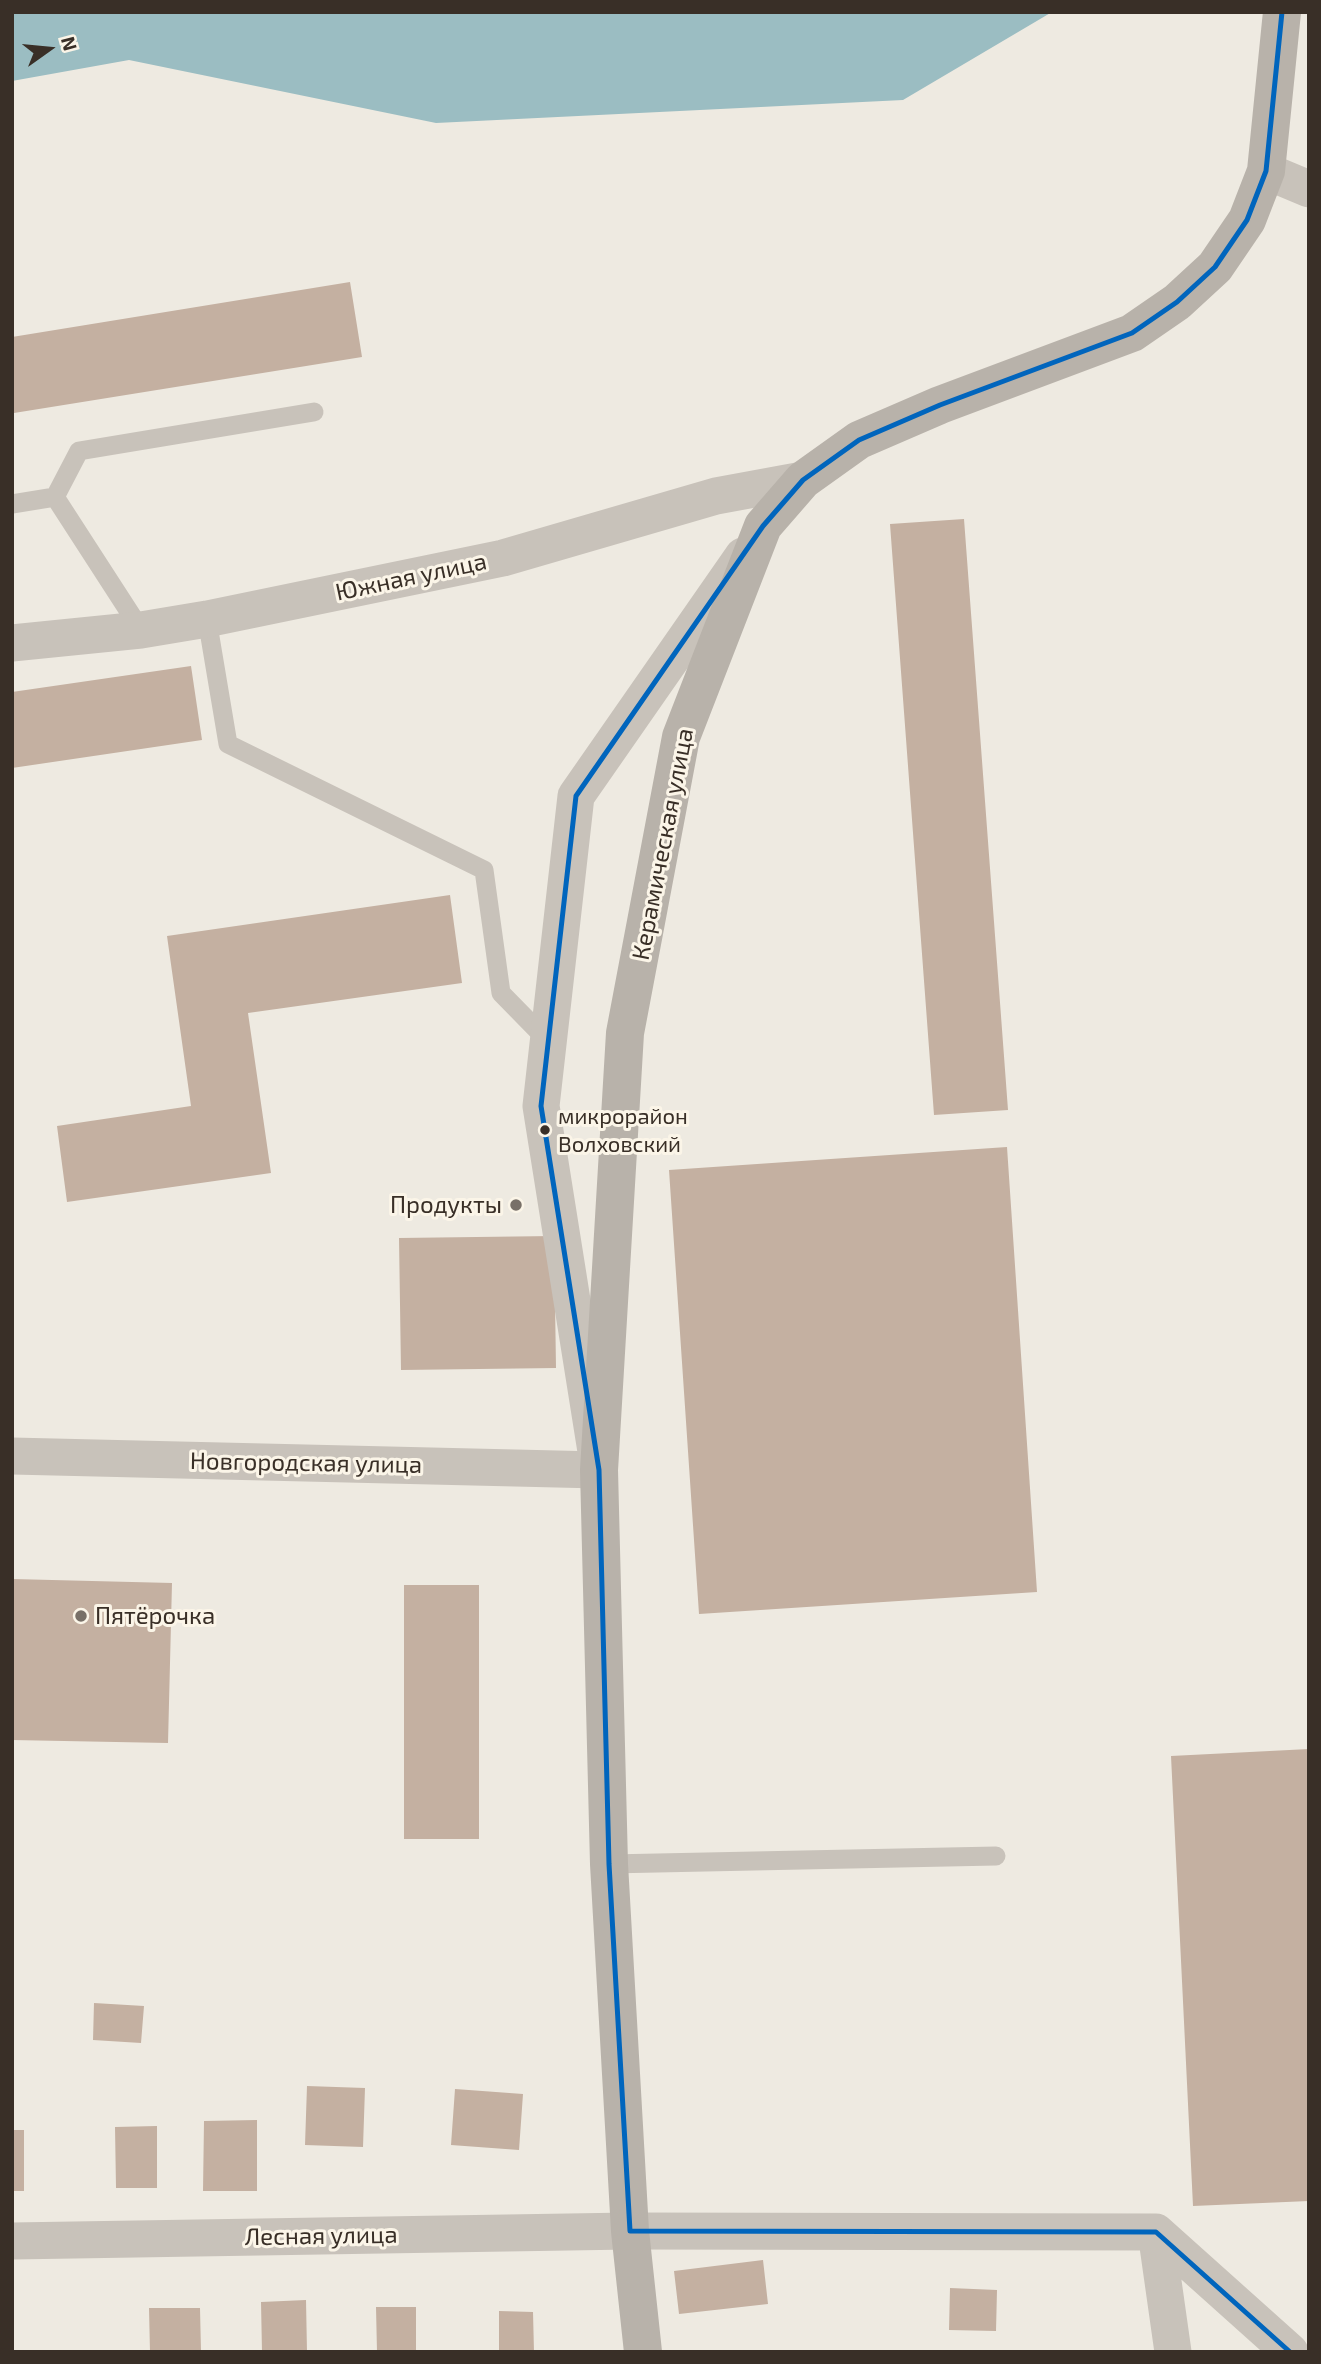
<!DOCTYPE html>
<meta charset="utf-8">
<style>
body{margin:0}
#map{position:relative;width:1321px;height:2364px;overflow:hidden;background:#eeeae1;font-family:"Exo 2",sans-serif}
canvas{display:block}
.frame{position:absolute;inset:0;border:14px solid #392f27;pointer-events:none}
.north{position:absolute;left:14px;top:14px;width:70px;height:70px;-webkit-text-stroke:5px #fbf5e8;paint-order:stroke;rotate:75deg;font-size:19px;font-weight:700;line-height:28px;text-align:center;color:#392f27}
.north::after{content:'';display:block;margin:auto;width:24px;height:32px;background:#392f27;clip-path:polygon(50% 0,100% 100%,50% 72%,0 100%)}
</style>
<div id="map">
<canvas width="1321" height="2364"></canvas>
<div class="frame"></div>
<div class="north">N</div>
</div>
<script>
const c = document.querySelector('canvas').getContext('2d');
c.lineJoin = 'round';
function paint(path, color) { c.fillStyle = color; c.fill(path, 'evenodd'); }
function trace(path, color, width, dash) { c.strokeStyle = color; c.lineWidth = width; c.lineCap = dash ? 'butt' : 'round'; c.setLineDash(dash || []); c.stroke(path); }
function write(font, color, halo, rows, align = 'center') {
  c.font = font + ' "Exo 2",sans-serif'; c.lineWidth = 6; c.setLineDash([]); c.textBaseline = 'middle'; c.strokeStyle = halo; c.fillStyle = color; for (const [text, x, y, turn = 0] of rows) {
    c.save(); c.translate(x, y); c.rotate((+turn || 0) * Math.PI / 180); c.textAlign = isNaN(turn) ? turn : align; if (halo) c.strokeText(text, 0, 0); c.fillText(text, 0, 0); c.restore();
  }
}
paint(new Path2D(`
 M12 12H1052L903 100 436 123 129 60 12 81Z`), '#9bbdc2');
paint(new Path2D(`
 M350 282 362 357 14 413 12 337Z
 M964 519 1008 1110 934 1115 890 524Z
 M191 666 202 740 12 768V692Z
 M450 895 462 983 248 1013 271 1173 67 1202 57 1126 191 1106 167 936Z
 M1007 1147 1037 1592 699 1614 669 1170Z
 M554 1236 556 1368 401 1370 399 1238Z
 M12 1579 172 1583 168 1743 12 1740Z
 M404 1585H479V1839H404Z
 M1309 1749V2201L1193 2206 1171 1756Z
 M94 2003 144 2006 141 2043 93 2040Z
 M307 2086 365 2088 363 2147 305 2145Z
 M455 2089 523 2094 519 2150 451 2145Z
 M257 2120V2191H203L204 2121Z
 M157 2126V2188H116L115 2127Z
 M12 2130H24V2191H12Z
 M763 2260 768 2304 679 2314 674 2271Z
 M950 2288 997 2290 996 2331 949 2330Z
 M306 2300 307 2352H262L261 2302Z
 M376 2307H416V2352H377Z
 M149 2308H200L201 2352H150Z
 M499 2311 533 2312 534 2352H499Z`), '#c4b0a1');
trace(new Path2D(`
 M55 497 79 451 314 412
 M12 504 55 497 141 630
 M207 619 228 744 484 870 501 993 548 1041
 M609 1864 996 1856`), '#c8c2ba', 19);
trace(new Path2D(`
 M1266 171 1309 189
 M12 643 141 630 207 619 503 558 716 496 803 480
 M12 1456 599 1470 541 1106 576 796 743 556
 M1156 2232 1173 2352
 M12 2241 630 2231 1156 2232 1290 2352`), '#c8c2ba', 37);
trace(new Path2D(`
 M643 2352 630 2231 609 1864 599 1470 625 1033 681 737 763 526 803 480 859 440 940 405 1132 333 1177 302 1215 267 1247 220 1266 171 1282 12`), '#b8b2aa', 38);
trace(new Path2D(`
 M1282 12 1266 171 1247 220 1215 267 1177 302 1132 333 940 405 859 440 803 480 763 526 576 796 541 1106 599 1470 609 1864 630 2231 1156 2232 1290 2352`), '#0065bd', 5);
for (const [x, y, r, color] of [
 [545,1130,6,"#392f27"],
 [516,1205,7,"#787068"],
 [81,1616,7,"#787068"]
]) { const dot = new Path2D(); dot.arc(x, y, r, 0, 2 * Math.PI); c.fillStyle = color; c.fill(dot); trace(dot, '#fbf5e8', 2.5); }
write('22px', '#392f27', '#fbf5e8', [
 ["микрорайон",558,1117],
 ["Волховский",558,1145]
], 'left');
write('24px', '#392f27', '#fbf5e8', [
 ["Южная улица",411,577,-12],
 ["Керамическая улица",663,844,-79],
 ["Новгородская улица",306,1463,1],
 ["Лесная улица",321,2236,-1]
]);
write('24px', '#392f27', '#fbf5e8', [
 ["Продукты",502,1205],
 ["Пятёрочка",95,1616,"left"]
], 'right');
</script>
